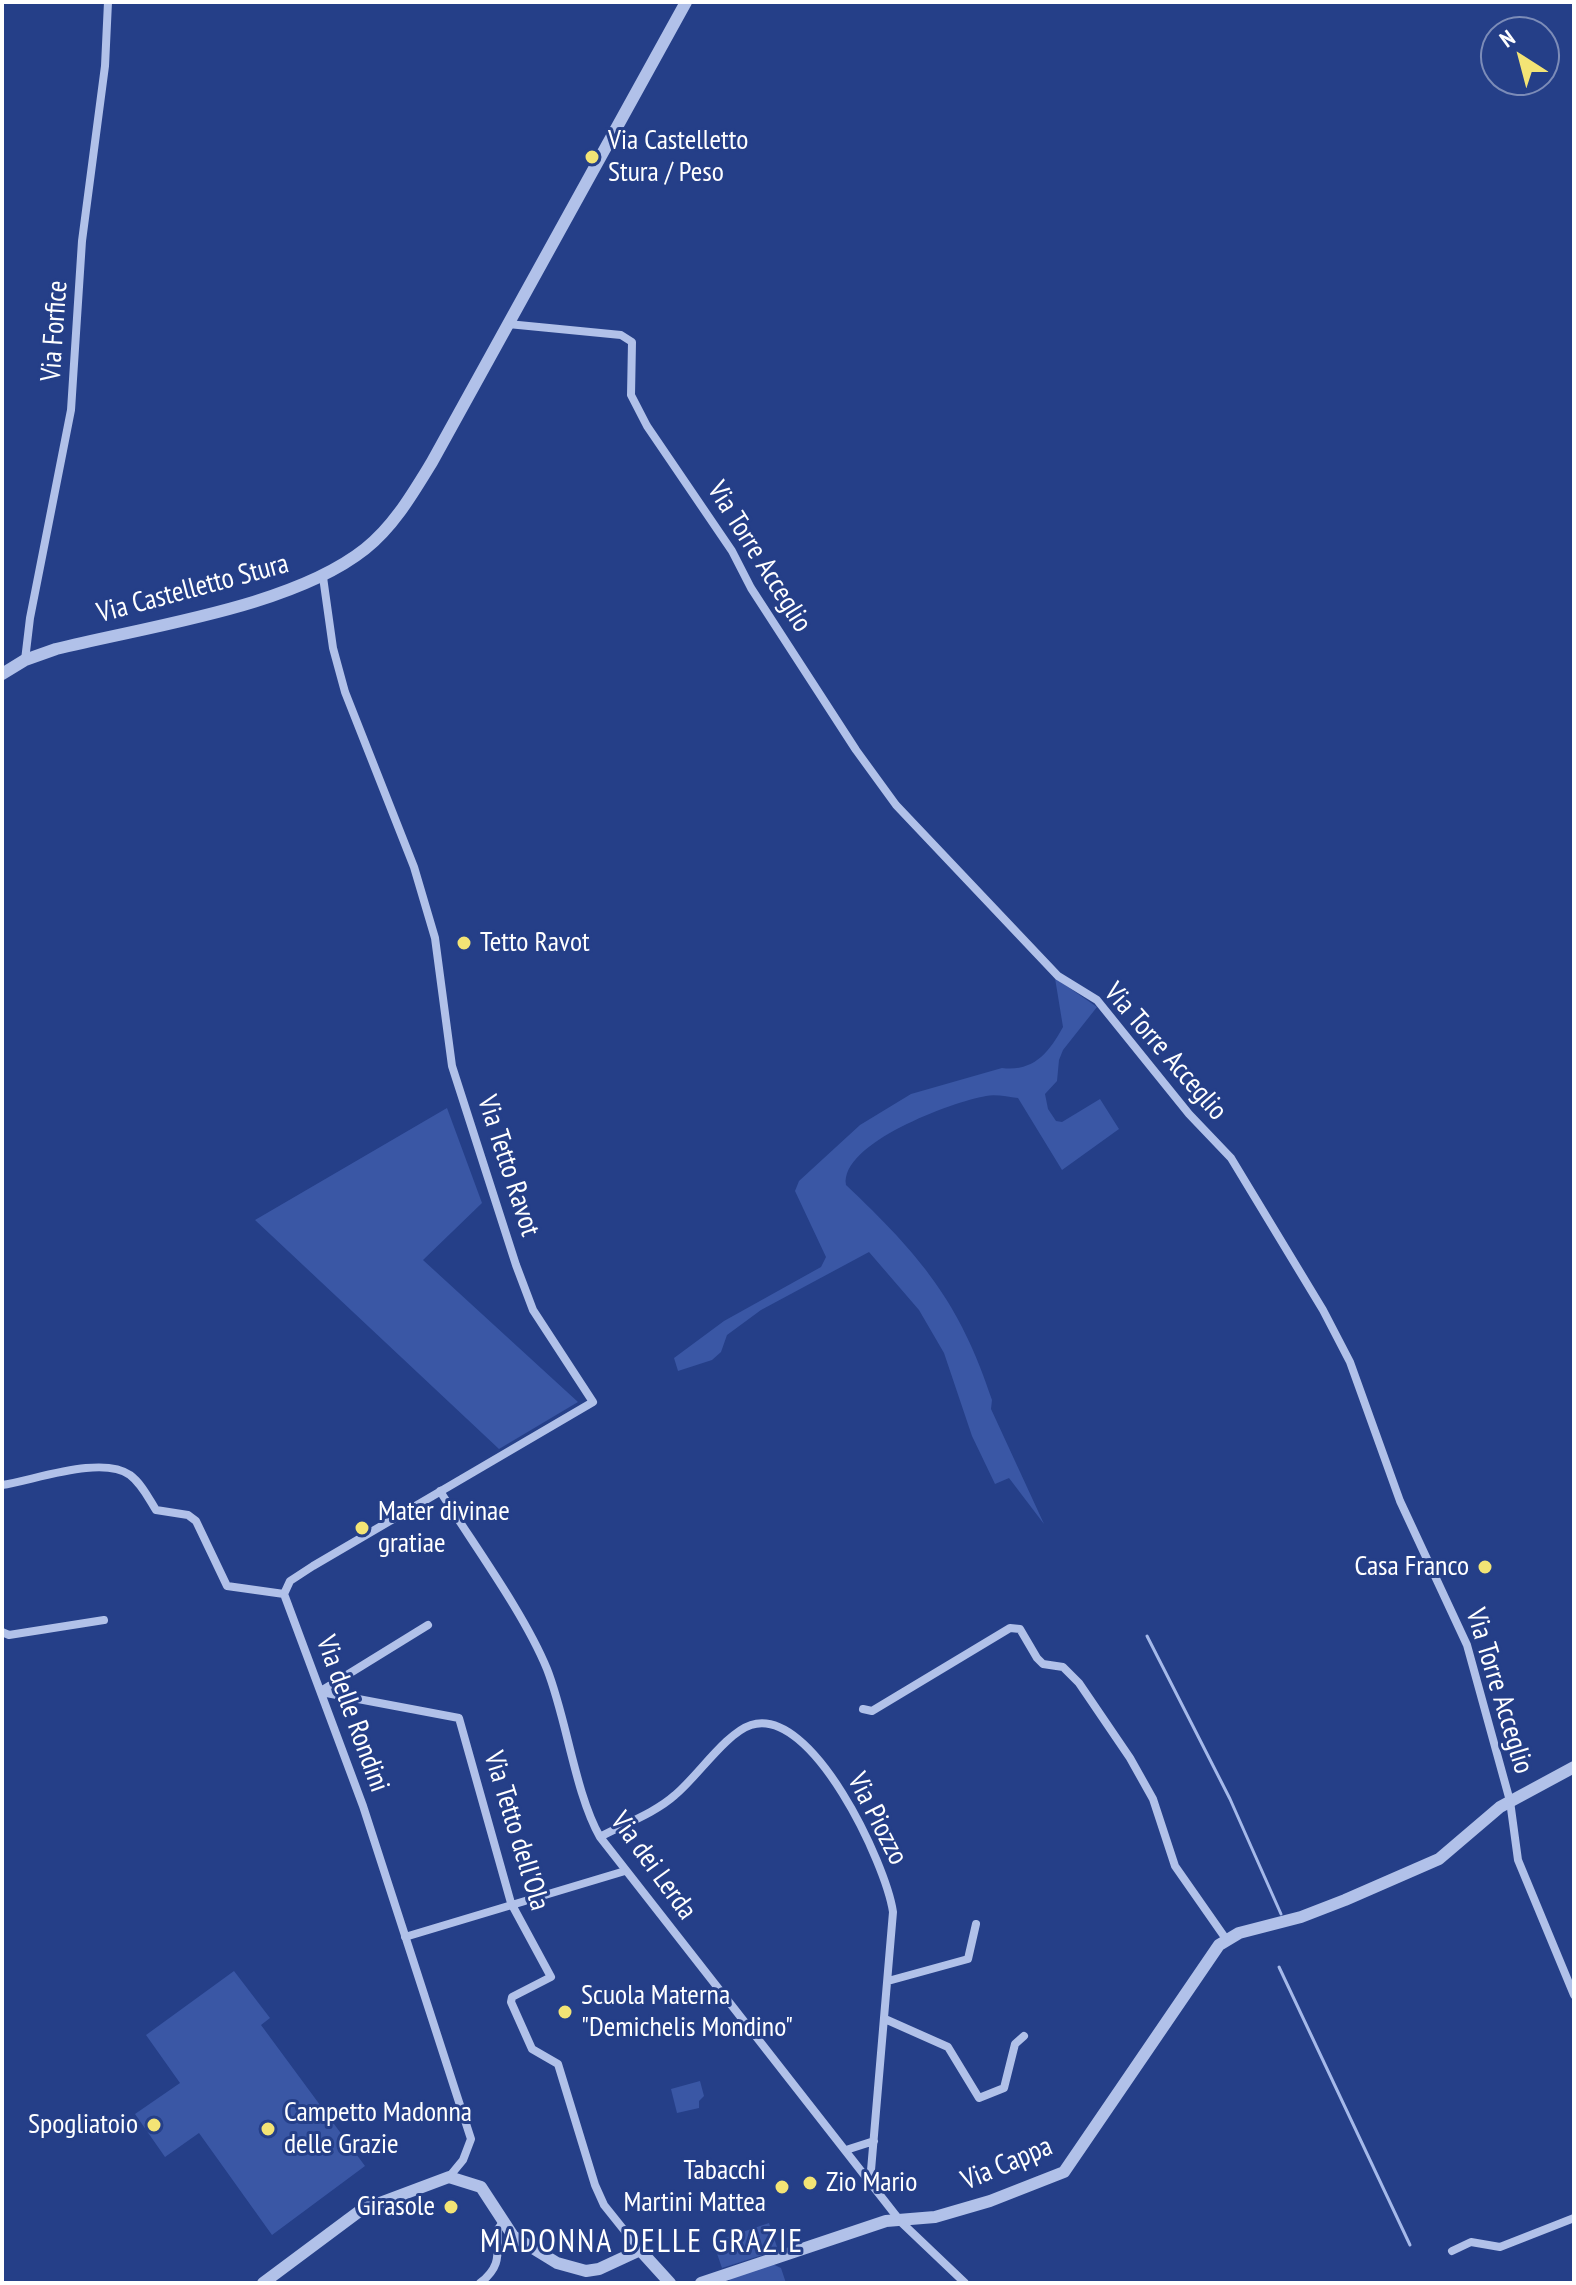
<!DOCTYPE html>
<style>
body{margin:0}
#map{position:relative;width:1576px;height:2285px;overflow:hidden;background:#253f88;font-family:"PT Sans Narrow",sans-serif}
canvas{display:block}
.frame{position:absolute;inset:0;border:4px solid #fff;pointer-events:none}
.north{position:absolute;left:1480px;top:16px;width:80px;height:80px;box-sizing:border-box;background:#253f88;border:2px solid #7c8cb8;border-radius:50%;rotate:324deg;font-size:22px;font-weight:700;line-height:32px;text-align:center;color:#fff}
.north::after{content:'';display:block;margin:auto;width:28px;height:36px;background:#f3e475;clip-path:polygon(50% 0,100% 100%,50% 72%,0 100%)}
</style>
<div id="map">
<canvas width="1576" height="2285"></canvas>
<div class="frame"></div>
<div class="north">N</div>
</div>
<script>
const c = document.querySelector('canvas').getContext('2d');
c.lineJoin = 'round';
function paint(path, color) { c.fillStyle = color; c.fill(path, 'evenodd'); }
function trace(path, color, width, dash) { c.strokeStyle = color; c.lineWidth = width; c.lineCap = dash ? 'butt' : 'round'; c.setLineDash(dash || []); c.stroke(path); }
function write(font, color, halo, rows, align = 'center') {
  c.font = font + ' "PT Sans Narrow",sans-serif'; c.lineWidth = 6; c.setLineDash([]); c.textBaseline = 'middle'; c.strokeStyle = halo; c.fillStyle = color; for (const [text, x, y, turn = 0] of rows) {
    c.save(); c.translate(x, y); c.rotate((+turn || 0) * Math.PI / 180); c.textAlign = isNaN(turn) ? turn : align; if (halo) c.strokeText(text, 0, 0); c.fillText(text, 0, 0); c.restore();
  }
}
paint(new Path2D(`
 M1055 978 1097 1007 1063 1050 1059 1060 1057 1081 1045 1094 1048 1109 1056 1121 1062 1122 1100 1099 1119 1129 1062 1170 1018 1098C1008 1097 996 1094 986 1096 952 1102 840 1143 846 1185 920 1255 960 1302 992 1400L991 1409 1044 1524 1009 1478 995 1484 972 1436 944 1353 919 1310 869 1252 761 1310 727 1335 721 1352 712 1360 678 1371 674 1358 724 1321 821 1267 826 1257 795 1191 799 1181 860 1125 911 1094 1002 1068C1033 1072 1049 1053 1063 1027Z
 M447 1108 482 1203 423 1260 578 1402 499 1449 255 1220Z
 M234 1971 270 2018 261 2025 365 2166 272 2235 199 2133 165 2157 135 2114 180 2083 146 2035Z
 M700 2081 704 2096 699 2101V2108L677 2113 671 2089Z
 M769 2223 778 2250 722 2268 713 2242Z
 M768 2262 781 2268 786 2283H730L729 2279Z`), '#3a57a5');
trace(new Path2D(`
 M1147 1636 1230 1799 1281 1914
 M1279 1967 1410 2245`), '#a5b9ea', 3);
trace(new Path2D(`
 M508 324 621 335 632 342 631 395 647 426 732 551 751 588 856 750 896 805 1058 976 1097 1000 1189 1114 1231 1158 1323 1310 1350 1362 1400 1501 1467 1645 1510 1801 1518 1860 1574 1995
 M25 660 30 618 71 410 82 241 105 66 108 2
 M2 1485C35 1480 102 1455 130 1475 142 1484 149 1499 156 1510L188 1515 196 1521 227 1586 284 1594 363 1806 471 2139 463 2160 449 2177
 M440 1491C473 1544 524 1613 547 1669 567 1720 575 1793 600 1837L901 2222 965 2283
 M284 1594 290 1581 313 1566 593 1402 533 1310 516 1265 452 1066 435 938 414 867 345 692 333 648 323 577
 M2 1632 9 1635 104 1620
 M321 1691 428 1625
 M321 1692 459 1718 511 1903 551 1977 512 1997 511 2002 532 2049 558 2064 595 2185 604 2205 640 2250
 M863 1709 872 1711 1010 1628 1020 1629 1037 1658 1043 1664 1063 1667 1079 1683 1130 1758 1153 1799 1175 1866 1226 1939
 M600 1837C624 1824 655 1813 675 1795 697 1777 726 1733 751 1725 812 1705 886 1864 893 1912L870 2182
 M405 1937 625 1871
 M888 1981 968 1959 976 1924
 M885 2019 948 2047 979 2098 1004 2088 1015 2044 1024 2036
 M846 2150 874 2141
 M1452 2251 1471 2242 1500 2247 1574 2218
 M480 2283C502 2266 497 2254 498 2229L503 2222`), '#b1c1e9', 8);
trace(new Path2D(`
 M2 674 25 660 56 649C148 626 292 607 365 549 394 526 413 493 432 462L686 2
 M263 2283 361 2210 449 2177 481 2187 513 2236 557 2263 586 2271 599 2269 640 2250 670 2283
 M701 2283 886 2221 935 2217 990 2201 1064 2172 1219 1945 1239 1933 1301 1917 1345 1900 1439 1859 1500 1807 1574 1767`), '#b1c1e9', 12);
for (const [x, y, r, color] of [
 [592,157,8,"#f3e475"],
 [464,943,8,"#f3e475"],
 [362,1528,8,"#f3e475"],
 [1485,1567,8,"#f3e475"],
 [565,2012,8,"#f3e475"],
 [154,2125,8,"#f3e475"],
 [268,2129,8,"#f3e475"],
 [810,2183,8,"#f3e475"],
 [782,2187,8,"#f3e475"],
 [451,2207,8,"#f3e475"]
]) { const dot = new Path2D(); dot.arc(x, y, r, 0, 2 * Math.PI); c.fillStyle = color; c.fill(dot); trace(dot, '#253f88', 3); }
write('28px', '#fff', '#253f88', [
 ["Via Castelletto",608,141],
 ["Stura / Peso",608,173],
 ["Tetto Ravot",480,943],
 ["Mater divinae",378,1512],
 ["gratiae",378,1544],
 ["Casa Franco",1469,1567,"right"],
 ["Scuola Materna",581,1996],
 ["\"Demichelis Mondino\"",581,2028],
 ["Campetto Madonna",284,2113],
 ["delle Grazie",284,2145],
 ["Spogliatoio",138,2125,"right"],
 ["Tabacchi",766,2171,"right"],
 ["Martini Mattea",766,2203,"right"],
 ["Zio Mario",826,2183],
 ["Girasole",435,2207,"right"]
], 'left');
write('28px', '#fff', '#253f88', [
 ["Via Forfice",55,331,-86],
 ["Via Torre Acceglio",759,557,58],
 ["Via Castelletto Stura",193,589,-15],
 ["Via Torre Acceglio",1165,1052,49],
 ["Via Tetto Ravot",508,1166,72],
 ["Via Torre Acceglio",1499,1691,73],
 ["Via delle Rondini",352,1714,70],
 ["Via Piozzo",877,1819,63],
 ["Via Tetto dell'Ola",516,1831,73],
 ["Via dei Lerda",653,1866,54],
 ["Via Cappa",1007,2164,-23]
]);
c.letterSpacing = '2px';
write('32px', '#fff', '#253f88', [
 ["MADONNA DELLE GRAZIE",642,2243]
]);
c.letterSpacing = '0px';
</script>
